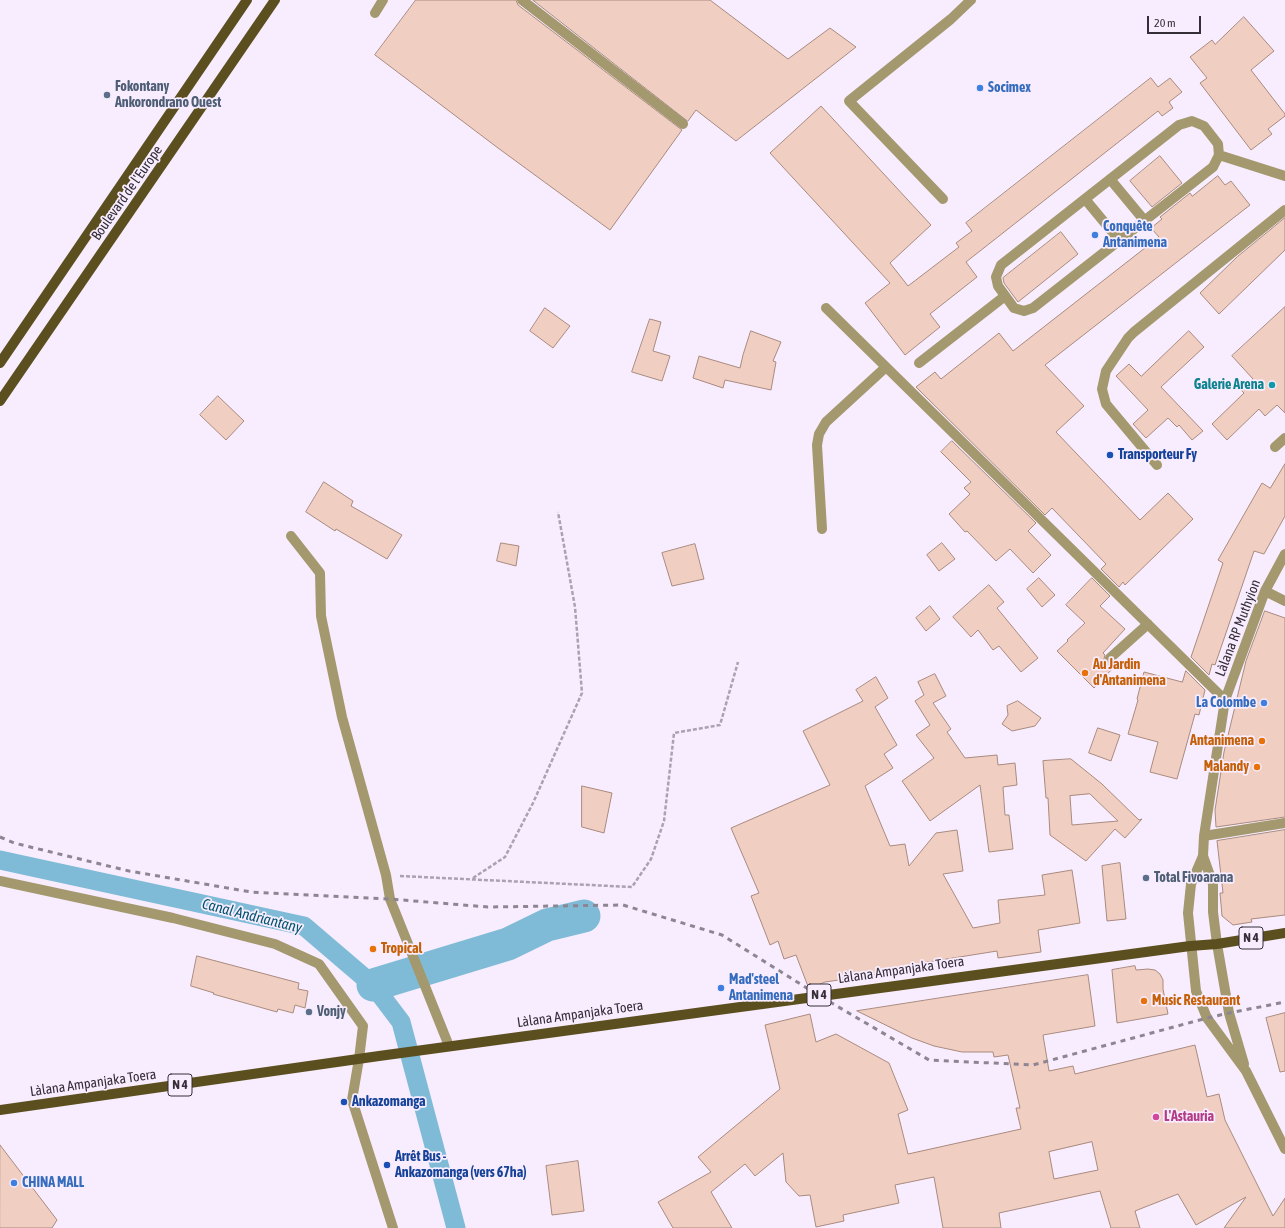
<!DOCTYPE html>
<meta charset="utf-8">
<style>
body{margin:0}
#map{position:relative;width:1285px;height:1228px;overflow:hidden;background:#f8edfe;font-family:"Asap Condensed",sans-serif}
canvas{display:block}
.scale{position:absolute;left:1147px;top:16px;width:54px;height:18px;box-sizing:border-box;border:2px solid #352e38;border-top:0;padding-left:5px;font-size:12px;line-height:14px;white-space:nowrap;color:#352e38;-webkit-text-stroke:3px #f8edfe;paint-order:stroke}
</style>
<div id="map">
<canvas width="1285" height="1228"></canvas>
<div class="scale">20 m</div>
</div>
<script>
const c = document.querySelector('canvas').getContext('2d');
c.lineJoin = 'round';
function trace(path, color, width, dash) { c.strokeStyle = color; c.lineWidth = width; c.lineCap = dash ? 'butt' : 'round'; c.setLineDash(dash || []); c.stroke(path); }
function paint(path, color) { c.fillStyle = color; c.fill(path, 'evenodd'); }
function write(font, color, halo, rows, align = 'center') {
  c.font = font + ' "Asap Condensed",sans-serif'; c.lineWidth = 3.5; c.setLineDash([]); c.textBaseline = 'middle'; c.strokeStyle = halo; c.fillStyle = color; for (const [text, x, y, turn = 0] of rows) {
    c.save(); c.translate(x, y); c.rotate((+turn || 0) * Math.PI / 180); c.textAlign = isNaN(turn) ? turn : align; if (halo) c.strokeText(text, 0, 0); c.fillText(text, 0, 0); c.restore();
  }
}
trace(new Path2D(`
 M0 860 304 926 373 985 401 1022 456 1228`), '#7fbbd7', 19);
trace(new Path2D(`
 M373 985 508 944 547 925 584 916`), '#7fbbd7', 33);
const building = new Path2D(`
 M416 0H516L518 5 682 130 610 230 498 148 375 55Z
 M533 0H710L788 59 830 28 856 47 736 141 696 110 688 121Z
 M1244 17 1274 51 1251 70 1285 114V116L1268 129 1272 134 1251 150 1200 83 1207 78 1190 57 1212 40 1215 44Z
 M1151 78 1158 87 1170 78 1182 92 1169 102 1173 108 1162 116 1158 111 966 262 977 277 930 314 940 327 905 355 865 303 890 283 770 153 821 106 931 225 890 263 908 286 959 247 956 243 972 231 966 223Z
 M1160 156 1182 183 1152 207 1130 181Z
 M1218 176 1225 185 1231 181 1250 205 1045 365 1084 406 1056 432 1140 520 1168 493 1193 519 1125 585 1123 582 1119 587 1101 569 1106 564 1052 508 1045 515 916 387 935 372 941 379 999 333 1013 351 1159 237 1151 228 1162 219 1160 217 1190 193 1192 196Z
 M1285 218V250L1219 314 1200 293 1237 257Z
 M1061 232 1078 254 1018 302 1004 283 1003 278Z
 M1285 307V413L1277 405 1265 416 1259 409 1227 440 1212 424 1244 393 1241 390 1253 379 1232 356Z
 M545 308 570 326 553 348 530 331Z
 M650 319 661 322 653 351 670 356 662 381 632 372Z
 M751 331 781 342 773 361 776 362 771 390 725 380 723 388 693 378 699 356 740 368 743 355Z
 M1189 331 1204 347 1161 387 1203 431 1192 440 1179 425 1177 427 1168 418 1146 438 1133 424 1148 410 1116 376 1129 364 1141 376Z
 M218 396 244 421 226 440 200 415Z
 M952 441 1036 523 1028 531 1051 555 1033 573 1010 549 996 561 967 531 965 532 949 514 970 494 964 488 971 482 941 452Z
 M1285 464V516L1264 554 1254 551 1215 665 1212 664 1209 675 1191 657 1223 563 1218 560 1262 483 1270 488Z
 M324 482 353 501 351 506 402 535 387 559 336 529 335 531 306 512Z
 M501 543 519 546 516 566 497 561Z
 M942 543 955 559 939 571 927 555Z
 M695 544 704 579 672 586 662 553Z
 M1039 578 1055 595 1042 607 1027 589Z
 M1092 578 1110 596 1100 606 1125 629 1103 653 1105 655 1104 659 1105 663 1108 664 1114 663 1116 665 1094 688 1057 651 1068 641 1067 640 1085 623 1066 605Z
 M989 585 1004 602 997 608 1038 658 1021 672 999 646 993 650 978 630 971 637 953 617Z
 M930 606 940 619 926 631 916 618Z
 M1265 611 1285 618V817L1216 827 1215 810 1224 752 1246 661Z
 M1186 671 1205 690 1199 715 1195 714 1177 779 1150 772 1158 742 1128 734 1138 700 1137 699 1144 672 1182 682Z
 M935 674 946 696 933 703 951 729 947 732 965 758 997 755 998 765 1015 763 1017 785 1003 787 1005 815H1009L1013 849 989 852 980 785 930 821 902 781 934 758 916 735 930 725 915 701 924 695 918 682Z
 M876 677 888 698 875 707 897 745 884 754 893 768 865 786 890 846 905 844 909 866 936 833 957 830 963 871 943 874 973 928 1000 923 998 900 1045 895 1042 875 1072 870 1080 923 1038 930 1041 952 998 958 997 951 922 963 923 968 825 982 809 989 796 955 784 959 778 941 770 945 751 896 759 893 731 828 830 785 803 731 863 701 856 690Z
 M1018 701 1041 718 1035 726 1012 731 1002 724 1008 715 1007 706Z
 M1098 728 1120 735 1111 761 1089 753Z
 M1071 759 1102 784 1139 820 1142 819 1125 838 1115 829 1086 861 1050 835 1048 798H1046L1043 761ZM1090 794 1118 821 1072 825 1070 796Z
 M582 786 612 793 604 833 582 827Z
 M1285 830V915L1251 919 1252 922 1233 925 1222 916 1220 893H1223L1217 841Z
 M1120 863 1126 919 1107 921 1102 866Z
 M197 956 299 983 298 989 308 991 305 1008 295 1005 293 1013 278 1009 277 1012 213 994 214 993 191 986Z
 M1135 966 1136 970 1148 969 1155 970 1160 974 1163 980V989L1168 1014 1117 1023 1112 970Z
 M1088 975 1095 1026 1043 1035 1049 1071 1073 1066 1075 1074 1195 1045 1207 1097 1219 1094 1225 1120 1273 1216 1285 1198V1228H1224L1246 1197 1196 1225 1178 1194 1135 1211 1140 1228H1111L1100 1191 999 1213 1001 1228H943L934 1177 895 1185 899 1203 843 1215 844 1221 816 1227 810 1195 799 1196 786 1182 783 1153 755 1176 745 1164 711 1192 732 1228H673L658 1202 711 1172 698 1157 780 1089 765 1025 810 1014 816 1042 836 1034 889 1063 908 1110 898 1114 908 1154 1021 1129 1016 1108H1020L1008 1055 994 1057 993 1052H962L934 1046 912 1038 857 1011ZM1092 1142 1098 1170 1054 1179 1049 1152Z
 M1285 1013V1071L1280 1072 1266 1018Z
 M0 1145 57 1220 52 1228H0Z
 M578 1161 584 1211 552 1215 546 1166Z`);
paint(building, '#f0cec2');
trace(building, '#a98a7f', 1);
trace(new Path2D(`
 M400 876 632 887 651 859 664 821 674 733 720 725 738 662
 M473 878 505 857 533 803 582 693 575 607 558 512`), '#aba1b0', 2.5, [4, 2]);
trace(new Path2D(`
 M522 0 683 124
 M375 13 383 0
 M1192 121 1204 126 1218 144 1219 155 1213 167 1033 308 1024 311 1014 308 998 286 996 277 1001 265 1179 125Z
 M1219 155 1285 176
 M1110 179 1144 220
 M943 199 849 101 951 19 971 0
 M1085 199 1119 240
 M826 308 1225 700
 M919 363 1005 296
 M1275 447 1285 438
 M1157 465 1106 404 1102 389 1106 371 1128 338 1134 332 1285 210
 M822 529 817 445 819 434 826 422 886 367
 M291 536 320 573 321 616 342 717 386 875 390 899 449 1046
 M1285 554 1265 591 1225 700 1204 836 1203 856 1191 884 1188 913 1196 991 1207 1018 1246 1071 1285 1149
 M1265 591 1285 601
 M1110 658 1148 624
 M1204 836 1285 823
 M1203 856 1213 884V912L1217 944 1229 1013 1244 1064
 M0 881 173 918 275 944 319 964 363 1026 359 1059 352 1100 393 1228`), '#a4986e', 10);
trace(new Path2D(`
 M0 363 247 0
 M0 401 275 0
 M0 1110 379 1056 1190 946 1217 944 1285 933`), '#5c4f1f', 10);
trace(new Path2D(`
 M0 837 14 843 129 871 251 892 390 899 488 907 623 905 722 935 818 995 929 1060 1033 1065 1207 1018 1229 1013 1285 1002`), '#8e8592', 3, [5, 5]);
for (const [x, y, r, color] of [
 [980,88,4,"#3f7fe0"],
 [107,95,4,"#5c6f8a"],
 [1095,235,4,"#3f7fe0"],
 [1272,385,4,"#0f9aa8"],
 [1110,455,4,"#1a4fb4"],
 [1085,673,4,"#e8710a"],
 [1264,703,4,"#3f7fe0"],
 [1262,741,4,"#e8710a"],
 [1257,767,4,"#e8710a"],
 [1146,878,4,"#5c6f8a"],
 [373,949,4,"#e8710a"],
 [721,988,4,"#3f7fe0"],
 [1144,1001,4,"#e8710a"],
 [309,1012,4,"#5c6f8a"],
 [344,1102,4,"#1a4fb4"],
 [1156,1117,4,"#d1479c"],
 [387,1165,4,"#1a4fb4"],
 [14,1183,4,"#3f7fe0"]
]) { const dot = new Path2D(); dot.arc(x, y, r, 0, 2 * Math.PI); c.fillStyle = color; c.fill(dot); trace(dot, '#f8edfe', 1.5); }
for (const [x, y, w] of [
 [1251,938,24],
 [819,995,24],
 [180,1085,24]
]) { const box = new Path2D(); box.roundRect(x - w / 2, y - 11, w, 22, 3); c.fillStyle = '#f8edfe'; c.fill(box); trace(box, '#352e38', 1); }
write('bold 13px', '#352e38', null, [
 ["N 4",1251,938],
 ["N 4",819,995],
 ["N 4",180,1085]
]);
write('bold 14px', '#4e5e75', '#f8edfe', [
 ["Fokontany",115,87],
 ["Ankorondrano Ouest",115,103],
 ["Total Fivoarana",1154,878],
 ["Vonjy",317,1012]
], 'left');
write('bold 14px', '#366cbe', '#f8edfe', [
 ["Socimex",988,88],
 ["Conquête",1103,227],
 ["Antanimena",1103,243],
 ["La Colombe",1256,703,"right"],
 ["Mad'steel",729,980],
 ["Antanimena",729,996],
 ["CHINA MALL",22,1183]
], 'left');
write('14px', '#352e38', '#f8edfe', [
 ["Boulevard de l'Europe",127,193,-55],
 ["Làlana RP Muthyion",1238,628,-69],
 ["Làlana Ampanjaka Toera",901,970,-8],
 ["Làlana Ampanjaka Toera",580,1014,-8],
 ["Làlana Ampanjaka Toera",93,1083,-8]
]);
write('bold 14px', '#0d838f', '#f8edfe', [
 ["Galerie Arena",1264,385]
], 'right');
write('bold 14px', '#164399', '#f8edfe', [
 ["Transporteur Fy",1118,455],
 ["Ankazomanga",352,1102],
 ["Arrêt Bus -",395,1157],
 ["Ankazomanga (vers 67ha)",395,1173]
], 'left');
write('bold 14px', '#c56008', '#f8edfe', [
 ["Au Jardin",1093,665],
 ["d'Antanimena",1093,681],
 ["Antanimena",1254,741,"right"],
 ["Malandy",1249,767,"right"],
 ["Tropical",381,949],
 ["Music Restaurant",1152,1001]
], 'left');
write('bold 14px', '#b23c85', '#f8edfe', [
 ["L'Astauria",1164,1117]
], 'left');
write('italic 15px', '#00546f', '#f8edfe', [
 ["Canal Andriantany",252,916,14]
]);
</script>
